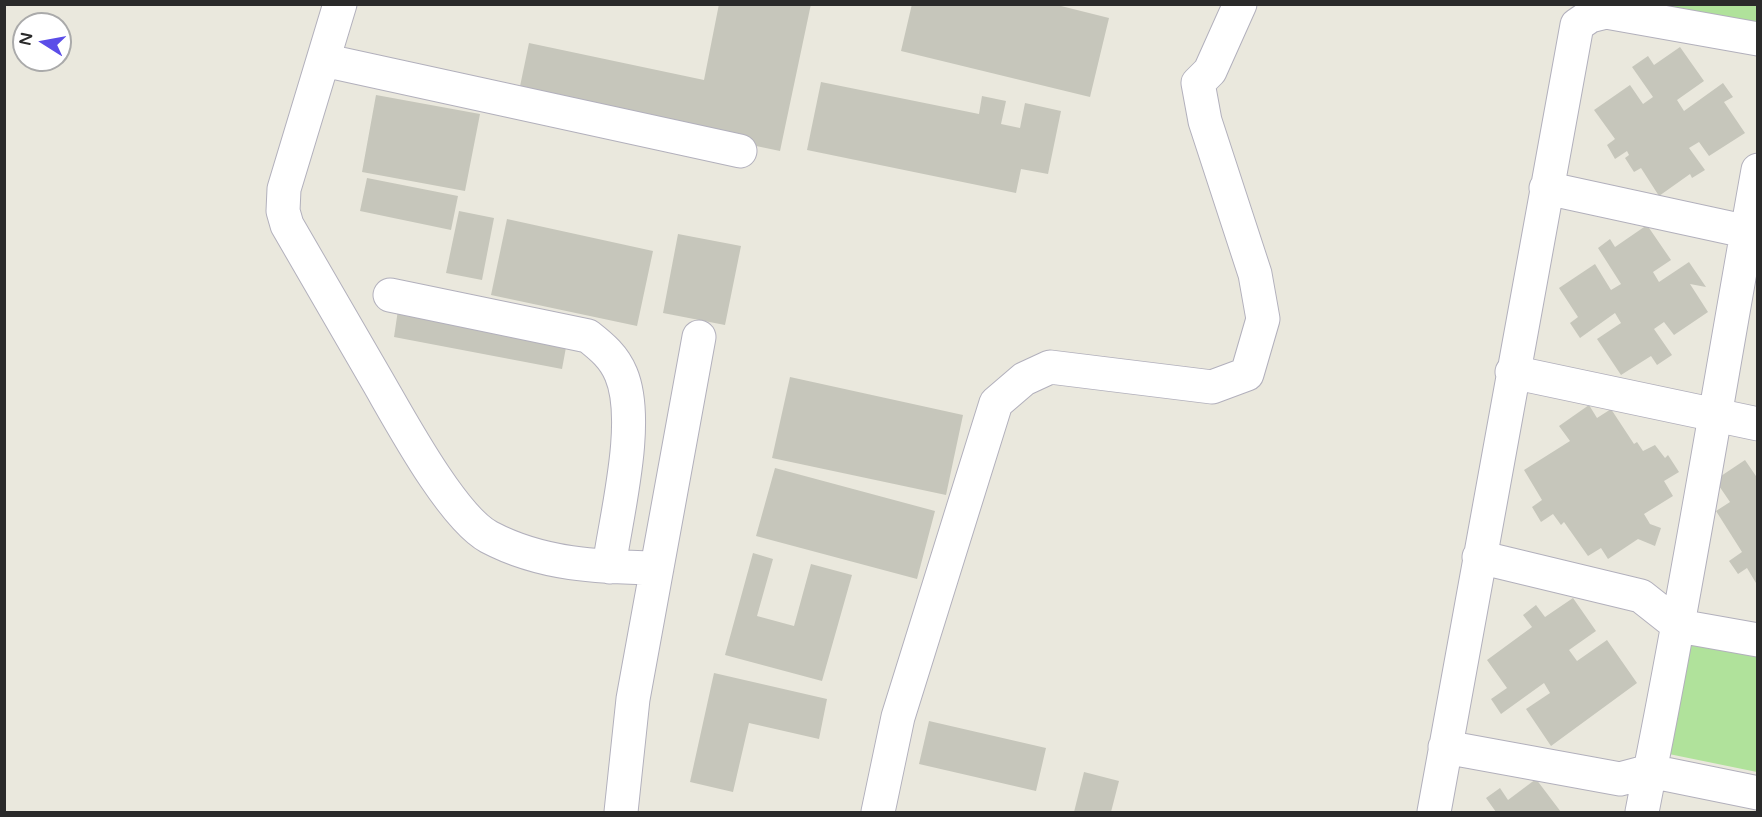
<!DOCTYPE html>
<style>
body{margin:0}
#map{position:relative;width:1762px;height:817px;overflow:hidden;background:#eae8dd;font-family:"Varela Round",sans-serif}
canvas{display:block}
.frame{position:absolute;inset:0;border:6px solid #2a2a2a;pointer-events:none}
.north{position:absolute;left:12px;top:12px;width:60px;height:60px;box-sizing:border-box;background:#fff;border:2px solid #aaa;border-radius:50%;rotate:281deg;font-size:16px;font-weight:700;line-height:24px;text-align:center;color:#2a2a2a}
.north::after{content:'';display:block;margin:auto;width:21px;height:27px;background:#5b4de8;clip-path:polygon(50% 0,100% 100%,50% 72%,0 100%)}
</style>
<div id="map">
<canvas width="1762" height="817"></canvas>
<div class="frame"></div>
<div class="north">N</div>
</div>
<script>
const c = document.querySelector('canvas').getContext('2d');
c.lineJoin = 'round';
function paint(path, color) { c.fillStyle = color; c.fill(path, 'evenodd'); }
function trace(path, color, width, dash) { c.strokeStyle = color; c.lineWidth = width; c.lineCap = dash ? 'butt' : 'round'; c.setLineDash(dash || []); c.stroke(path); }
paint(new Path2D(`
 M1623 5H1757V32Z
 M1689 635 1757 649V772L1664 753Z`), '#b0e29b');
paint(new Path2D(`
 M719 4H811L780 151 518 96 529 43 704 80Z
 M912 4H1053L1109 18 1090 97 901 51Z
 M1680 47 1704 81 1677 100 1684 111 1723 83 1733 97 1724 102 1745 133 1709 156 1699 142 1689 148 1705 170 1692 178 1690 174 1659 196 1641 168 1634 172 1625 158 1629 155 1627 151 1615 159 1607 145 1615 139 1594 110 1630 85 1643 104 1653 97 1632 67 1648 56 1654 65Z
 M821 82 979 114 982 96 1006 101 1001 124 1020 128 1025 103 1061 111 1048 174 1021 169 1016 193 807 150Z
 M376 95 480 114 465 191 362 172Z
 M367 178 458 196 451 230 360 211Z
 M459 211 494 218 482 280 446 273Z
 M507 219 653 251 637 326 491 295Z
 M1647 225 1671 260 1653 272 1659 282 1689 262 1706 287 1690 284 1708 312 1674 335 1664 322 1654 329 1672 355 1657 365 1651 356 1621 375 1597 339 1621 323 1615 313 1580 338 1570 323 1578 317 1559 288 1595 264 1611 290 1621 284 1598 248 1610 239 1615 247Z
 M678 234 741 246 725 325 663 313Z
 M398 310 567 342 562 369 394 337Z
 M790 377 963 415 946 495 772 458Z
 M1589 405 1597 418 1611 409 1634 444 1637 442 1643 451 1655 445 1665 458 1668 455 1679 472 1664 481 1673 496 1644 514 1650 524 1661 528 1655 546 1638 539 1608 559 1601 548 1588 556 1564 522 1561 525 1553 514 1541 522 1532 507 1542 500 1524 470 1570 441 1559 426Z
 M1745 460 1758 479 1756 583 1747 568 1738 574 1729 561 1742 552 1716 511 1730 502 1715 480Z
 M775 468 935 511 917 579 756 536Z
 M753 553 773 559 757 616 794 626 811 564 852 575 822 681 725 655Z
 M1573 598 1596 631 1569 650 1577 661 1607 640 1637 683 1551 746 1526 709 1550 693 1544 683 1501 714 1491 699 1507 688 1487 660 1532 627 1523 615 1536 605 1545 617Z
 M714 673 827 699 819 739 749 723 733 792 690 782Z
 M929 721 1046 748 1036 791 919 764Z
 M1084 772 1119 781 1111 812H1074Z
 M1536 779 1561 812H1496L1486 798 1500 788 1508 800Z`), '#c6c6bb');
const minor = new Path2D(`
 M340 4 284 189 283 211 287 225C317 277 348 330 378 382 400 420 452 517 489 537 542 565 598 567 657 568
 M323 60 740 151
 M1546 188 1758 234
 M390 295 588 336C602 347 614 357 621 374 641 421 616 516 609 567
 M1512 372 1758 424
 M1479 557 1641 596 1679 626 1758 640
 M1445 747 1620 779 1650 771C1690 572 1722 370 1758 170
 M621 812 633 699 699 337
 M878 812 898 717 996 403 1024 379 1050 367 1212 387 1247 374 1263 319 1255 274 1205 121 1198 83 1210 71 1240 4
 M1434 812 1577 25 1590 16 1606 12 1758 39
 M1642 812 1650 771 1758 793`);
trace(minor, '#b2b0bc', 35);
trace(minor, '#fff', 33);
</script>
